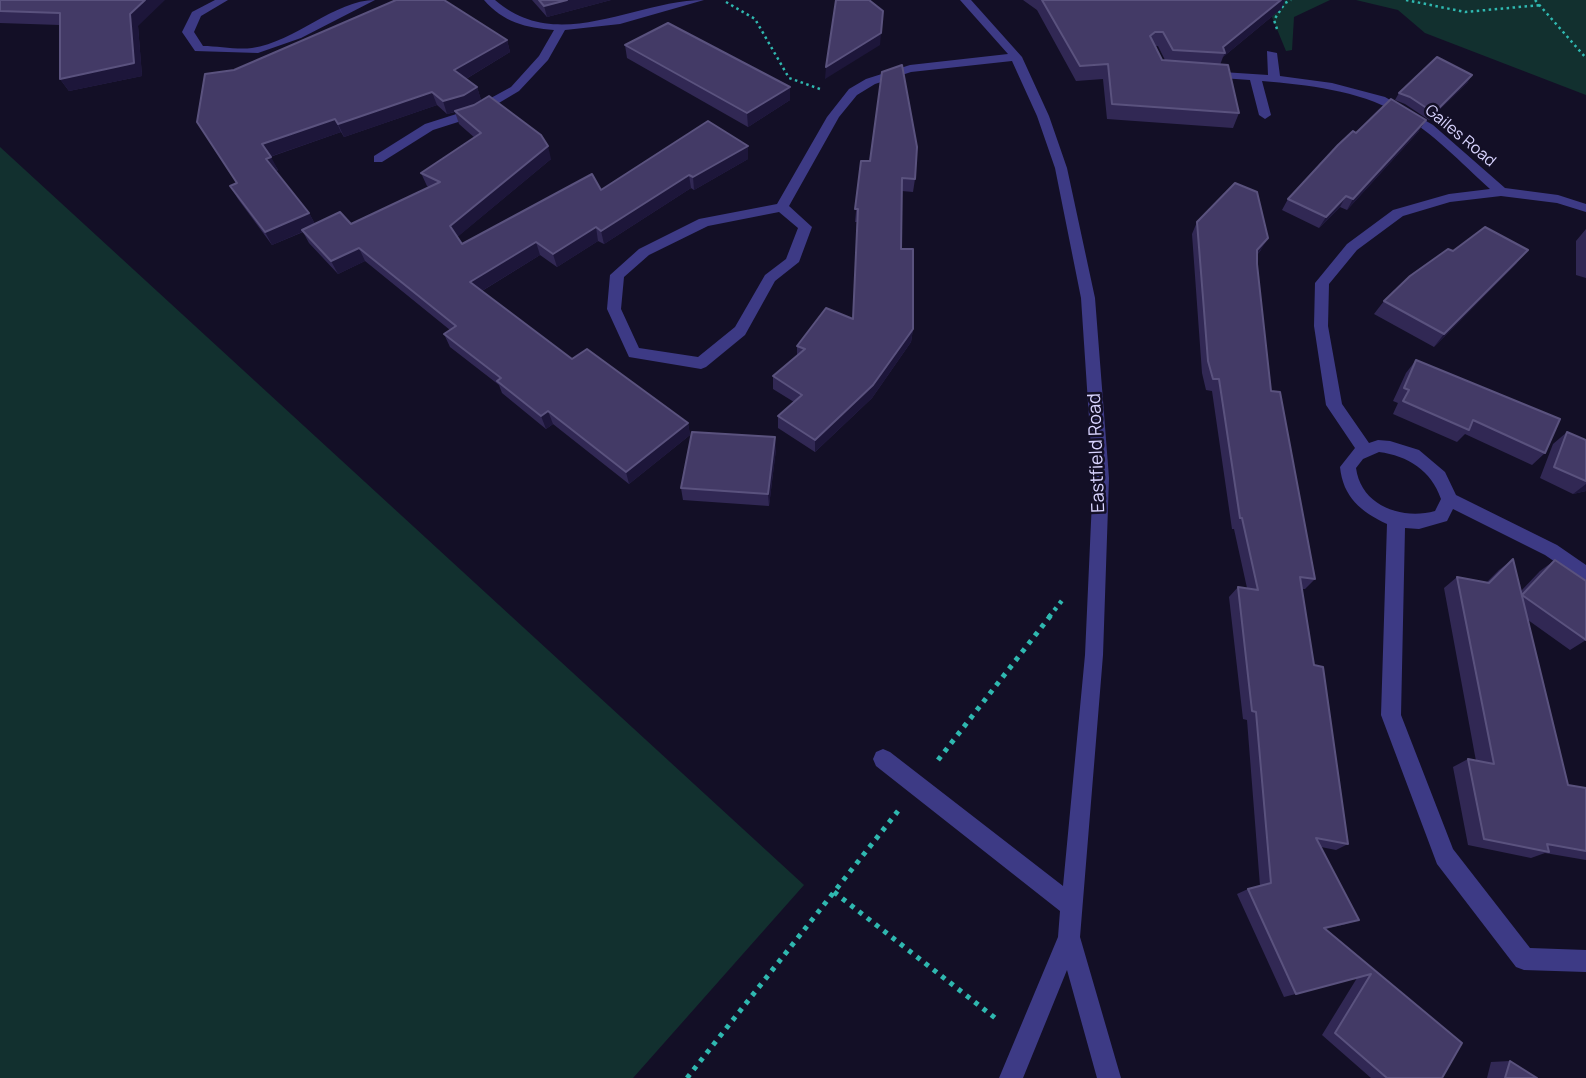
<!DOCTYPE html>
<style>
body{margin:0}
canvas{display:block;background:#130f26}
</style>
<canvas width="1586" height="1078"></canvas>
<script>
const c = document.querySelector('canvas').getContext('2d');
c.lineJoin = 'round';
function paint(path, color) { c.fillStyle = color; c.fill(path, 'evenodd'); }
function trace(path, color, width, dash) { c.strokeStyle = color; c.lineWidth = width; c.lineCap = dash ? 'butt' : 'round'; c.setLineDash(dash || []); c.stroke(path); }
function write(font, color, halo, rows, align = 'center') {
  c.font = font + ' Manrope,sans-serif'; c.lineWidth = 5; c.setLineDash([]); c.textBaseline = 'middle'; c.strokeStyle = halo; c.fillStyle = color; for (const [text, x, y, turn = 0] of rows) {
    c.save(); c.translate(x, y); c.rotate((+turn || 0) * Math.PI / 180); c.textAlign = isNaN(turn) ? turn : align; if (halo) c.strokeText(text, 0, 0); c.fillText(text, 0, 0); c.restore();
  }
}
paint(new Path2D(`
 M1283 0H1330L1294 17 1292 50 1286 51 1272 17 1274 4Z
 M1356 0H1586V95L1425 33 1398 10Z
 M0 147 804 885 633 1078H0Z`), '#12302f');
trace(new Path2D(`
 M1406 0 1465 12 1541 5
 M1535 0 1586 58
 M726 2 755 19 789 78 820 89
 M1277 29 1274 20 1285 3 1291 0`), '#2fb8b0', 2.5, [2.5, 3.5]);
trace(new Path2D(`
 M1049 617 1064 598`), '#2fb8b0', 4.5, [3.5, 5]);
trace(new Path2D(`
 M938 760 1051 615
 M834 892 999 1021
 M687 1078 898 811`), '#2fb8b0', 5, [4.5, 6]);
paint(new Path2D(`
 M215 0H228L201 16 194 32 203 46C218 46 237 50 252 48 295 42 335 0 375 0L301 38 258 53 195 51 182 32 192 12Z
 M484 0H495C558 55 635 0 704 0L620 24 565 30 548 60 519 91 477 116 433 130 382 162H374V156L425 124 469 110 511 87 539 56 554 30C526 28 503 22 484 0Z
 M960 0H971L1022 57 1049 116 1067 168 1095 298 1109 478 1103 655 1080 937 1121 1078H1097L1067 970 1023 1078H999L1058 937 1060 911 876 766 873 759 876 752 883 749 890 752 1063 886 1085 655 1093 478 1081 298 1055 168 1037 116 1012 61 911 72 875 84 857 95 839 117 789 206 812 227 799 262 775 281 745 335 706 367 701 369 629 357 607 309 610 275 639 249 699 219 777 204 827 117 849 89 866 79 910 65 1008 54ZM779 212 798 228 786 259 765 275 735 327 698 357 639 348 621 309 624 277 649 255 708 226Z
 M1267 51 1277 53 1280 76 1332 83 1385 97 1433 125 1505 188 1558 195 1586 204V212L1557 203 1501 196 1450 202 1403 216 1357 250 1329 284 1328 326 1342 404 1369 443 1378 440 1390 441 1419 450 1445 472 1456 495 1557 545 1586 565V583L1545 555 1453 509 1447 521 1419 529 1405 528 1401 715 1453 849 1530 948 1586 950V972L1524 970 1516 967 1437 864 1381 715 1387 524C1361 512 1343 497 1340 467L1355 448 1326 405 1314 326 1315 283 1347 244 1393 210 1449 194 1490 189C1461 163 1433 132 1398 113 1357 90 1308 85 1262 81L1271 115 1265 119 1259 115 1250 80 1207 77 1201 74 1207 71 1268 75ZM1379 452C1408 456 1431 470 1441 499L1435 511C1402 520 1361 506 1356 468L1363 459Z`), '#3d3a85');
paint(new Path2D(`
 M0 0 138 26 142 76 69 91 60 79V25L0 23Z
 M532 0H611L547 17Z
 M1023 0H1285L1281 9 1223 57 1220 65 1239 113 1233 128 1107 119 1103 79 1076 81 1037 10ZM1156 46H1158L1165 60H1162Z
 M507 40 510 52 466 79 477 87 481 100 471 106 551 159 457 237 462 244 601 190 748 159 694 190 691 188 604 244 598 241 557 267 540 255 482 291 572 359 688 423 690 435 629 484 553 424 546 429 502 393 499 385 450 347 444 334 450 330 365 261 338 274 309 243 303 232 272 245 238 199 230 186 237 183 197 122ZM437 105 447 114 455 112 459 124 475 138 421 173 427 186 429 187 351 224H315L309 213 276 171 278 170 270 157 341 132 344 137Z
 M625 45 790 100 748 127 627 58Z
 M1468 82 1429 120 1405 104 1395 100 1399 93Z
 M1419 131 1347 210 1340 207 1319 228 1282 210 1288 199 1356 133Z
 M861 161 915 179 913 192 902 191 901 249 913 329 911 342 872 398 815 452 778 428V416L794 402 773 389V376L797 355V346L853 319 857 222H855Z
 M1197 222 1261 250 1257 255V264L1271 391 1315 579 1305 589H1301L1314 665 1348 844 1336 850 1321 847 1359 920 1346 924 1326 929 1462 1043 1442 1078H1371L1322 1035 1357 978 1284 997 1237 894 1248 889 1260 886 1247 720 1243 719 1229 597 1238 587 1247 588 1234 529H1232L1212 391 1206 390 1202 373 1192 234Z
 M1586 229V278L1576 275V241Z
 M1453 251 1517 263 1434 347 1374 314 1384 301Z
 M1416 360 1545 453 1532 465 1465 434 1457 442 1393 414 1398 403 1393 401 1406 373Z
 M1567 432 1586 440V491L1573 494 1540 478 1553 444Z
 M776 449 769 506 683 500 681 488Z
 M1513 559 1521 591 1540 571 1555 560 1586 640 1570 650 1528 620 1568 785 1586 788V860L1545 853 1531 858 1468 845 1453 767 1468 759 1476 761 1444 588 1457 577 1486 583 1499 570Z
 M1510 1061 1537 1078H1487L1491 1062Z`), '#312854');
paint(new Path2D(`
 M145 0H165L138 26 142 76 69 91 60 79Z
 M567 0H611L547 17 544 6Z
 M1281 0H1285L1281 9 1223 57 1225 53 1223 47Z
 M881 33 880 45 825 79 826 67Z
 M507 40 510 52 459 83 454 70Z
 M1472 75 1468 82 1429 120 1434 113Z
 M477 87 481 100 468 108 447 114 443 101Z
 M790 87V100L748 127 747 113Z
 M432 92 437 105 344 137 338 124Z
 M335 119 341 132 269 157 262 144Z
 M1426 120 1419 131 1347 210 1353 199Z
 M548 146 551 159 455 239 450 226Z
 M748 146V159L694 190 693 177Z
 M271 157 278 170 273 172 266 159Z
 M689 175 691 188 604 244 601 231Z
 M1346 196 1340 207 1319 228 1326 217Z
 M309 213 316 226 272 245 265 232Z
 M596 227 598 241 557 267 553 254Z
 M1268 238 1261 250 1250 262 1257 250Z
 M536 242 540 255 475 295 470 282Z
 M359 248 365 261 338 274 331 261Z
 M1528 250 1517 263 1434 347 1444 334Z
 M913 329 911 342 872 398 815 452V440Z
 M548 411 553 424 546 429 541 416Z
 M688 423 690 435 629 484 626 472Z
 M775 437 776 449 769 506 768 494Z
 M1586 484V491L1573 494Z`), '#1d163a');
const building = new Path2D(`
 M0 0H145L130 14 134 63 60 79V13L0 11Z
 M396 0H444L507 40 454 70 477 87 464 95 443 101 432 92 338 124 335 119 262 144 271 157 266 159 309 213 265 232 230 186 237 183 197 122 205 74 234 70Z
 M539 0H567L544 6Z
 M836 0H869L883 11 881 33 826 67Z
 M1042 0H1281L1223 47 1225 53 1173 50 1163 32H1155L1150 36 1162 60 1228 65 1239 113 1112 104 1108 64 1080 66Z
 M668 23 790 87 747 113 625 45Z
 M1437 57 1472 75 1434 113 1410 97 1399 93Z
 M902 65 917 147 915 179 902 178 901 249H913V329L873 385 815 440 778 416 802 395 773 376 805 349 797 346 826 308 853 319 858 209H855L861 161H870L882 72Z
 M489 96 541 135 548 146 450 226 462 244 592 174 601 190 708 121 748 146 693 177 689 175 601 231 596 227 553 254 536 242 470 282 572 359 587 349 688 423 626 472 548 411 541 416 497 381 501 378 444 334 456 326 359 248 331 261 302 230 340 212 351 224 440 182 421 173 481 133 455 111 474 105Z
 M1391 99 1426 120 1353 199 1346 196 1326 217 1288 199 1338 145 1353 131 1356 133Z
 M1235 183 1257 192 1268 238 1257 250V264L1271 391 1280 392 1315 579 1300 577 1314 665 1323 667 1348 844 1316 838 1359 920 1324 928 1462 1043 1442 1078H1387L1335 1033 1371 974 1296 994 1248 889 1271 883 1256 712 1252 711 1238 587 1258 590 1242 518H1240L1219 379H1213L1208 361 1197 222Z
 M1485 227 1528 250 1444 334 1384 301 1410 276 1448 249 1453 251Z
 M1416 360 1560 419 1545 453 1473 420 1469 430 1403 401 1409 390 1404 388Z
 M692 432 775 437 768 494 681 488Z
 M1567 432 1586 440V481L1554 467Z
 M1513 559 1568 785 1586 788V851L1547 844 1549 852 1484 839 1468 759 1494 764 1457 577 1489 583Z
 M1555 560 1586 581V640L1522 595Z
 M1510 1061 1537 1078H1505Z`);
paint(building, '#433a66');
trace(building, '#5a527e', 2);
write('16px', '#d9d4ff', '#130f26', [
 ["Gailes Road",1460,136,40]
]);
write('18px', '#d9d4ff', '#130f26', [
 ["Eastfield Road",1097,453,-92]
]);
</script>
